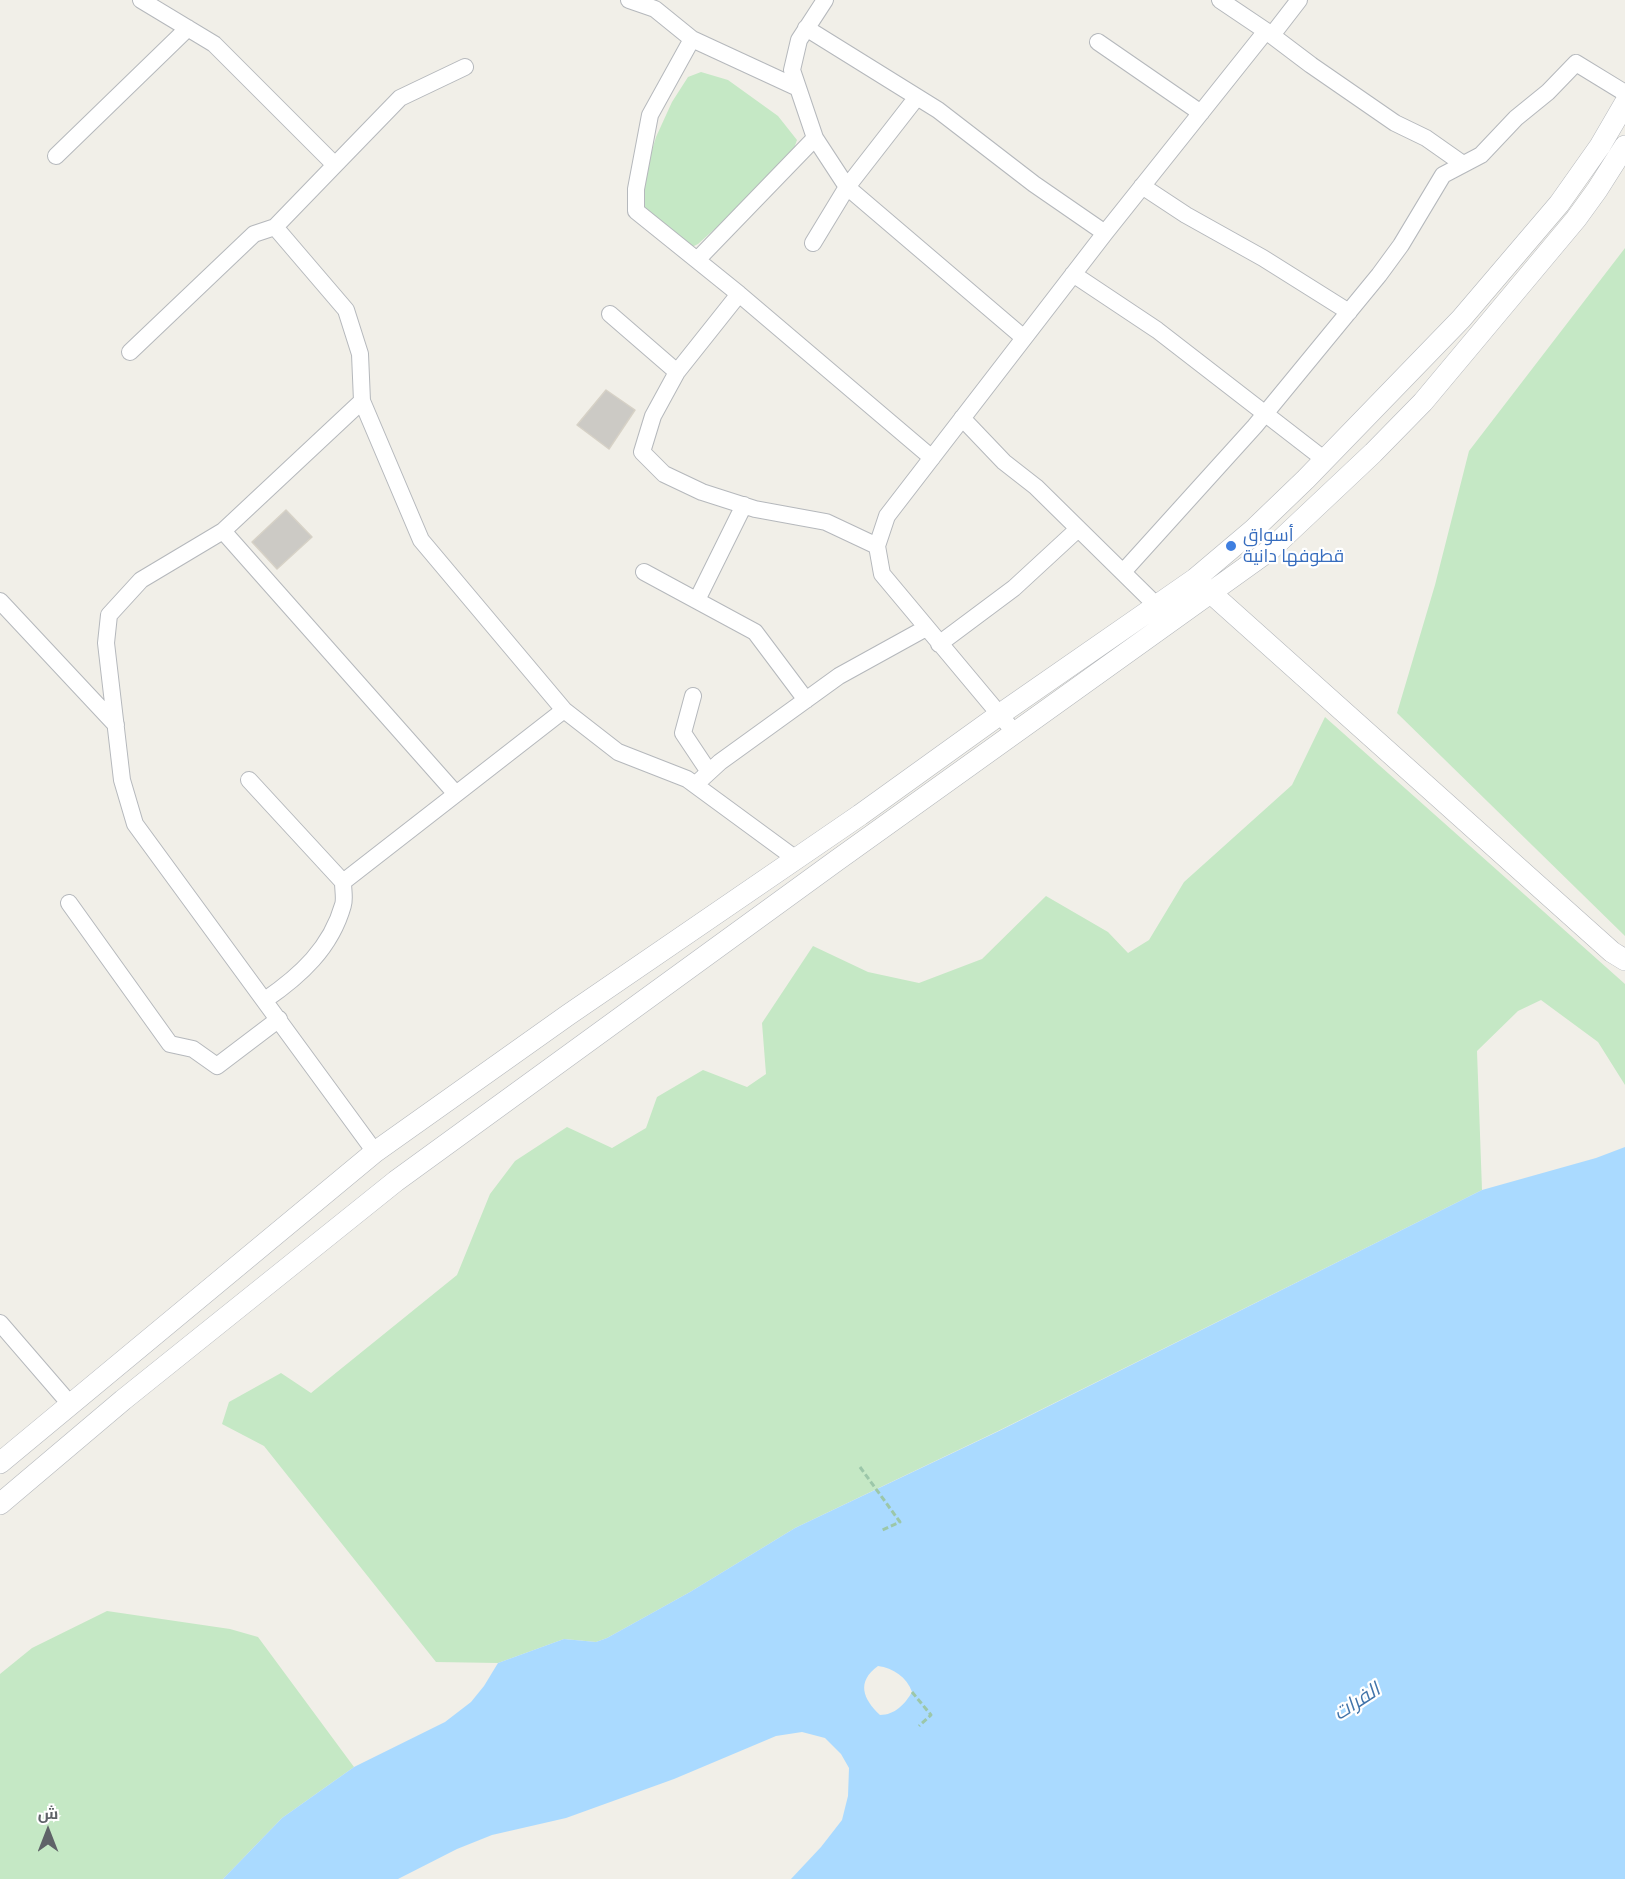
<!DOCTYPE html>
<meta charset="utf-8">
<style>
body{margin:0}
#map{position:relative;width:1625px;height:1879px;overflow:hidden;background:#f1efe8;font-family:"IBM Plex Sans",Cairo,sans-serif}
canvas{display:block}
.north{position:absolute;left:18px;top:1801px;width:60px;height:60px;-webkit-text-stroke:4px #fff;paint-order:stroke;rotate:0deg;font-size:16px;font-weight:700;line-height:24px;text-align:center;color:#5f6368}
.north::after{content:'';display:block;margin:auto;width:21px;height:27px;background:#5f6368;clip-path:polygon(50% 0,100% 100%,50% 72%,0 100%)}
</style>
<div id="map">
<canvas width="1625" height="1879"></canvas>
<div class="north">ش</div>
</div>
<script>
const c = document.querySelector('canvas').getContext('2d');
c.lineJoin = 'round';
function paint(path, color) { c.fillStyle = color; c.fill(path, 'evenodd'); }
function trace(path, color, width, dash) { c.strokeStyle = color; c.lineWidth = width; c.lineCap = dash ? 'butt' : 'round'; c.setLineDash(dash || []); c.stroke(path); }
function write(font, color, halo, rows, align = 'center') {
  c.font = font + ' "IBM Plex Sans",Cairo,sans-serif'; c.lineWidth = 4.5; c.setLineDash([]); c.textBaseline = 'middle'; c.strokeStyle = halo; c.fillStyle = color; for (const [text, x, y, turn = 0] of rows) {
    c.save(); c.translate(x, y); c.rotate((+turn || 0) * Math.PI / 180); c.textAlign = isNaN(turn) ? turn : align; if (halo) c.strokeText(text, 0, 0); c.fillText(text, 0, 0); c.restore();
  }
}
paint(new Path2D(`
 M701 72 728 80 778 116 797 140 793 151 747 200 698 244 690 248 641 205 642 183 656 137 672 102 688 77Z
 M1625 248V936L1397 713 1435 585 1469 451Z
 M1325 717 1625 984V1085L1598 1042 1541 1000 1518 1011 1477 1051 1482 1190 998 1431 795 1528 690 1592 607 1638 596 1642 564 1639 498 1663 436 1662 264 1446 222 1424 229 1402 281 1373 311 1393 457 1275 490 1194 515 1161 567 1127 612 1148 646 1128 657 1097 703 1070 747 1087 766 1074 762 1023 813 946 868 972 919 983 982 959 1046 896 1108 932 1128 953 1149 940 1184 882 1292 785Z
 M107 1611 230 1629 258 1637 354 1767 282 1818 223 1879H0V1674L32 1648Z`), '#c5e8c5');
paint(new Path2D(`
 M1625 1147V1879H791L821 1847 842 1820 848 1796 849 1768 841 1754 825 1738 802 1732 776 1736 674 1779 566 1818 492 1835 457 1849 398 1879H223L282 1818 354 1767 445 1722 471 1702 484 1686 498 1663 564 1639 596 1642 607 1638 690 1592 795 1528 999 1431 1482 1190 1596 1158ZM878 1666C893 1668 907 1677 912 1692 905 1704 895 1715 880 1715 863 1699 856 1682 878 1666Z`), '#aadaff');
const building = new Path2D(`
 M606 390 635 410 609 449 577 425Z
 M286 510 312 537 277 569 252 542Z`);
paint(building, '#cccac5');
trace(building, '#d6d1c6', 1.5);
const minor = new Path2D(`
 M629 0 655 9 692 39 798 88
 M825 0 799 40 792 70 815 138 847 187 1024 338
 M806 28 938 110 1034 184 1105 233
 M1266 31 1311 65 1395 123 1426 138 1463 164
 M1272 35 1299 0
 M692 39 650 115 636 189V211L739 294 932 458
 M1098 42 1201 113
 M56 156 188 28
 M335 165 400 98 465 67
 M1142 186 1186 215 1263 258 1349 312
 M275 227 346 310 360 354 362 401 421 540 564 710 618 752 687 779 796 859
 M813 243 847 187 917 97
 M697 260 815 138
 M1073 274 1157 330 1325 460
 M739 294 677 372 653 416 642 452 664 474 702 492 755 509 826 522 877 546
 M610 314 677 372
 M130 352 254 234 275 227 335 165 214 44 141 0
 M362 401 223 531 141 580 109 615 106 643 122 780 135 824 375 1152
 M962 418 1004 462 1036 487 1157 606
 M223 531 456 794
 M644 572 755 632 806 700
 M1123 572 1255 426 1379 275 1401 245 1443 175 1481 155 1516 118 1548 92 1576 63 1625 93
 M697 600 744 505
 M0 601 116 725
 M939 644 1014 588 1078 529
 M693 696 683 733 709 772
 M1015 733 882 574 877 546 887 516 1105 233 1266 31 1220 0
 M249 780 343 882
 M695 785 720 762 839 676 926 628
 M69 903 170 1044 193 1049 217 1066 279 1019
 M265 1000C300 976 331 948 343 905 345 899 343 890 343 882L564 710
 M0 1323 70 1404`);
const tertiary = new Path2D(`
 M1202 585 1612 952 1625 960
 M0 1463 375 1152 568 1015 860 815 999 715 1195 579 1253 530 1306 479 1461 319 1559 204 1600 146 1625 103
 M0 1504 123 1400 396 1181 836 861 1270 550 1373 453 1423 402 1576 219 1597 190 1625 146`);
trace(minor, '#b5b8bc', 18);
trace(tertiary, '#b5b8bc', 22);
trace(new Path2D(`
 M860 1467 900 1522 880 1531
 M912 1692 931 1715 919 1726`), '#9cc7a9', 3, [6, 3]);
trace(minor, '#fff', 16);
trace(tertiary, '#fff', 21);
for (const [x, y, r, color] of [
 [1231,546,6,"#3f7fe0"]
]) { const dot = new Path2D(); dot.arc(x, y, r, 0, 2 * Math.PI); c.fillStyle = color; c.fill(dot); trace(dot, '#fff', 2); }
write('18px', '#366cbe', '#fff', [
 ["أسواق",1243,536],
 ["قطوفها دانية",1243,557]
], 'left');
write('italic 20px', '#4174aa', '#fff', [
 ["الفرات",1357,1702,-33]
]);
</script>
